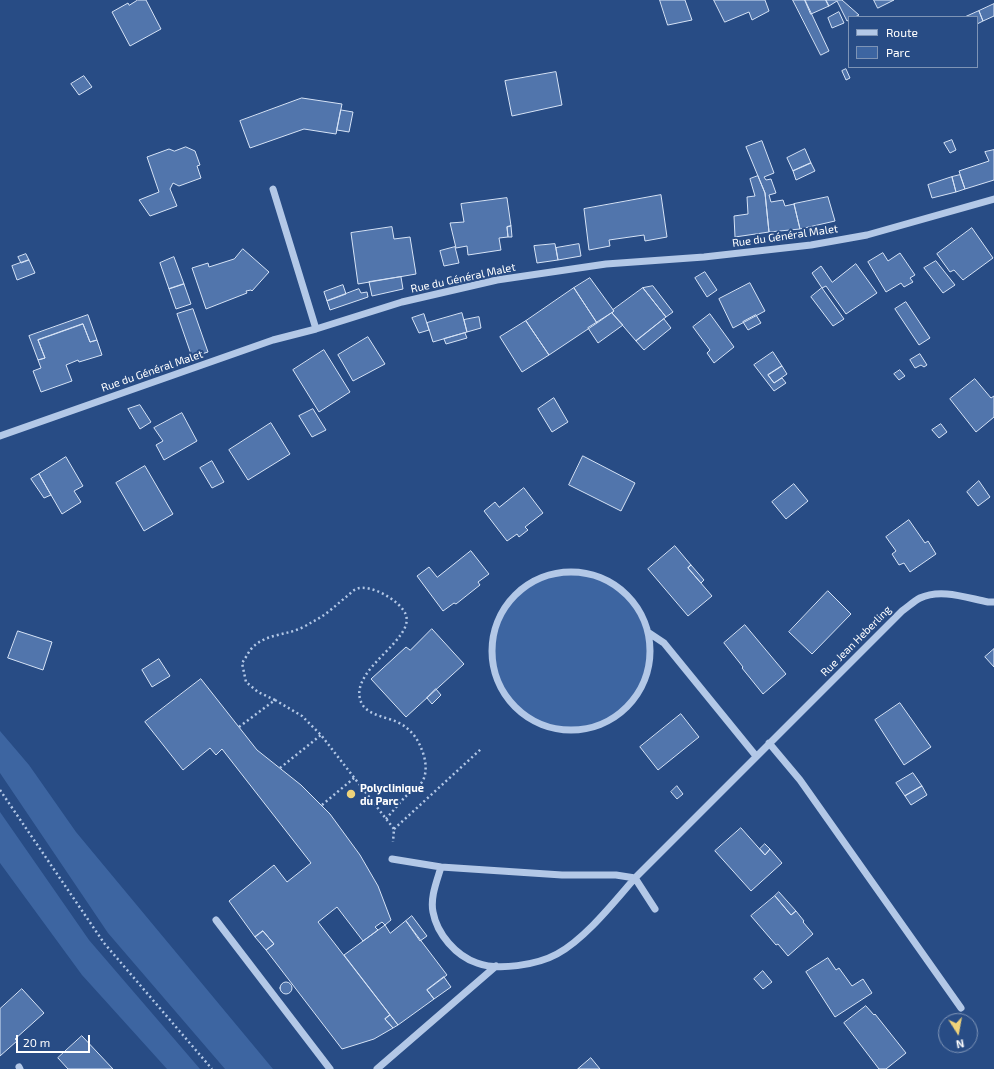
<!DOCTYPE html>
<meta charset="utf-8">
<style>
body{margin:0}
#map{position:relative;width:994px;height:1069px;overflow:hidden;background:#284c85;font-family:"Exo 2",sans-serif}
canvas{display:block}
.legend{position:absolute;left:848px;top:16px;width:130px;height:52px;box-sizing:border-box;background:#284c85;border:1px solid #7e94b6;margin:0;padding:5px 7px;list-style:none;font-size:12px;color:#fff}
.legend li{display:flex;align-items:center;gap:8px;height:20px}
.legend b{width:20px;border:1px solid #7e94b6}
.north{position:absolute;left:938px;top:1013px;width:40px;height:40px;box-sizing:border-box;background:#284c85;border:1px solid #7e94b6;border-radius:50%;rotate:169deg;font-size:11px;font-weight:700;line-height:16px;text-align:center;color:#fff}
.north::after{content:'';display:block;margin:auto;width:14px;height:18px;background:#efd37a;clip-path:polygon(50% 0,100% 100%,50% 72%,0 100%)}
.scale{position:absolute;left:16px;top:1035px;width:74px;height:18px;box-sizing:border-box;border:2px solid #fff;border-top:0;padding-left:5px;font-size:12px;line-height:14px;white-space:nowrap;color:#fff;-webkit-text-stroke:3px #284c85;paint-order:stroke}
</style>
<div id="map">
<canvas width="994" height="1069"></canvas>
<ul class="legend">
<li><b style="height:5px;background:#b3c8e7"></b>Route</li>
<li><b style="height:11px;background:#3d65a1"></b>Parc</li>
</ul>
<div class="north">N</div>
<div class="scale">20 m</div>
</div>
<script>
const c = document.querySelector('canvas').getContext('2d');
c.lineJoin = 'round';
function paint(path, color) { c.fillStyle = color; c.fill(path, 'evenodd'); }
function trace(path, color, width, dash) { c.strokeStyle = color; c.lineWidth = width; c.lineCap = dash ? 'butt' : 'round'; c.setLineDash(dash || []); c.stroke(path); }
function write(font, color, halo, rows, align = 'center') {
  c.font = font + ' "Exo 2",sans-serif'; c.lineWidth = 4; c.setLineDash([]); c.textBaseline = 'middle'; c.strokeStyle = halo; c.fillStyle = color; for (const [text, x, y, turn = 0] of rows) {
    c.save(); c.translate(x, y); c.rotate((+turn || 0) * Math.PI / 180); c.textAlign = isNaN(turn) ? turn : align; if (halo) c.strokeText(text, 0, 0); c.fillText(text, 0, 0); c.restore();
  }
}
paint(new Path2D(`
 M492 651a79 79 0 1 1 158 0a79 79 0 1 1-158 0Z
 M0 731 29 765 76 832 273 1069H225L108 933 0 773Z
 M0 812 89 940 200 1069H167L82 975 0 863Z`), '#3d65a1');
const building = new Path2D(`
 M138 0H146L161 29 130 46 112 12 128 3 129 5Z
 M660 0H685L692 20 668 25Z
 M714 0H765L769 11 752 20 749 12 725 22Z
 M793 0H805L829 51 821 55Z
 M805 0H826L829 6 811 14Z
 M826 0H842L859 15 855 17H849V20L847 21 837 1 829 6Z
 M874 0H894L878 8Z
 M994 4V16L983 21 979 11Z
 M979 11 983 21 977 24V17H965Z
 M839 12 844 23 832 28 828 18Z
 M846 69 850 78 846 80 842 71Z
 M556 72 562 105 512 116 505 81Z
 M84 76 92 87 79 95 71 84Z
 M302 98 342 104 336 134 304 129 250 148 240 121Z
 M341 110 353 112 349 132 337 130Z
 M952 140 956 150 950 153 944 143Z
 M762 141 774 173 764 177 766 180 771 179 776 193 769 195 771 202 783 200 785 206 794 204 800 229 769 232 765 193 746 147Z
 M186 147 195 151 200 165 197 166 201 178 179 186 173 183 170 189 177 206 150 216 139 200 159 192 147 157 169 149 174 151Z
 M805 149 811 163 793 171 787 158Z
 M994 150V180L965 189 959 171 989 161 985 152Z
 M811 163 815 171 796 180 793 171Z
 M960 175 965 189 956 192 952 177Z
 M758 176 765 193 769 232 735 237 734 216 748 214 747 197 755 196 750 179Z
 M952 177 956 192 932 198 928 185Z
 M661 195 667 237 645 241 644 235 609 240 610 246 589 250 584 209Z
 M828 197 835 221 800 229 794 204Z
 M507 198 511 226 507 227 508 237 499 238 501 250 468 255 467 246 456 248 450 223 464 222 461 204Z
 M511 226 512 237H508L507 227Z
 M392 227 394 239 410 237 416 274 358 284 351 233Z
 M972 228 993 258 963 280 954 270 950 272 937 254Z
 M555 244 558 260 537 263 534 246Z
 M579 244 581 256 558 260 556 248Z
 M455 247 459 263 444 266 440 251Z
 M243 249 269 272 252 291 251 290 246 291 247 293 206 309 192 268 208 263 209 267 234 259Z
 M883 253 888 261 900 253 915 275 910 278 913 282 904 287 901 283 886 292 868 262Z
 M26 254 29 260 21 263 18 257Z
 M174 257 184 284 169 289 160 263Z
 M29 260 35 273 17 280 12 266Z
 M936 261 955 285 943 293 924 268Z
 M856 264 877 293 846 314 826 286 822 288 812 273 821 266 832 282Z
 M705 272 717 290 707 297 695 278Z
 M401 277 403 289 372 296 369 282Z
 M590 278 614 311 597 323 574 288Z
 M750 283 765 311 733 328 719 299Z
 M184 284 191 304 176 309 169 289Z
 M343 285 346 294 327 301 324 292Z
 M653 286 673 312 666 317 643 288Z
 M574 288 597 323 549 355 526 321Z
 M643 288 666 317 636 341 612 313 614 311 613 310Z
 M822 288 844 319 833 326 811 297Z
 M359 289 361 293 367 292 368 297 330 310 327 301Z
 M906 302 930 338 919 345 895 309Z
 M193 309 208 352 192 357 177 314Z
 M462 313 467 332 433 342 427 323Z
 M612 313 623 325 598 343 588 328Z
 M424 314 429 330 419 333 412 318Z
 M710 314 734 347 714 363 707 353 710 350 693 327Z
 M88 315 97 340 90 342 83 324 38 340 45 358 38 360 29 336Z
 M756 315 761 323 748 330 743 322Z
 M479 317 481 328 467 332 464 320Z
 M664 319 671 328 644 350 636 341Z
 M526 321 549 355 522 372 500 337Z
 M83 324 90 342 97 340 102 355 79 362 78 360 66 365 72 381 41 392 33 371 41 368 38 360 45 358 38 340Z
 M465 333 467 338 446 344 444 339Z
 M368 337 385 364 353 381 338 355Z
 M324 350 350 392 319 412 293 370Z
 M773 352 782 366 768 375 774 383 782 378 786 383 774 391 754 365Z
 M920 354 927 365 924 367 921 365 915 368 910 360Z
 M782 366 787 374 774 383 768 375Z
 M900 370 905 376 899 380 894 374Z
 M975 379 991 398 994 396V417L976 432 950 399Z
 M554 398 568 422 552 432 538 409Z
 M140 405 151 422 140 429 128 409Z
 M313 409 326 430 312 437 299 416Z
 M182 413 197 441 164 460 156 445 163 441 154 428Z
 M271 423 290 454 248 480 229 450Z
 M941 424 947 432 939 438 932 430Z
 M583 456 635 483 621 511 569 485Z
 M66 457 83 486 74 491 81 502 62 514 39 474Z
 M212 461 224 482 212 488 200 468Z
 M145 466 173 514 144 531 116 483Z
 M39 474 51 495 44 498 31 479Z
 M979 481 990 497 978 506 967 492Z
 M794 484 808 501 786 519 772 502Z
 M524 488 543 513 525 527 528 530 519 537 517 534 507 541 484 511 495 502 499 507Z
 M909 520 925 543 928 541 936 554 910 572 904 563 899 565 892 554 896 551 886 537Z
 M675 546 691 565 688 568 712 596 688 616 648 569Z
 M471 551 489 574 478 582 480 585 456 604 454 603 443 611 417 576 429 567 437 577Z
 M691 565 704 580 701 583 688 568Z
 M828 591 851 614 812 654 789 632Z
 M745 625 786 674 763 694 742 668 743 667 724 643Z
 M432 629 464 664 406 717 371 679 406 647 410 650Z
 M18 631 52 642 43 670 8 658Z
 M994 649V667L985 657Z
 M159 659 170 676 152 687 142 670Z
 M201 679 257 750 301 785 330 814 360 855 378 886 391 920 385 925 382 922 375 927 378 930 363 941 337 907 318 922 390 1015 385 1019 393 1028 374 1039 342 1049 266 950 274 944 263 931 255 937 229 901 274 865 287 882 311 863 222 749 216 755 210 748 183 770 145 722Z
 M436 689 441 695 432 704 427 698Z
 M900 703 931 747 904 765 875 720Z
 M681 714 699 737 658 770 640 747Z
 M913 773 922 786 905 796 896 783Z
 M677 786 683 794 677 799 671 792Z
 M922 786 927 795 911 805 905 796Z
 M741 828 765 855 770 849 782 863 751 891 715 851Z
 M765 844 770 849 765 855 760 849Z
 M779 892 796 911 791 915 775 896Z
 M775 896 791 915 796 911 804 921 803 922 813 934 788 956 778 944 776 945 751 916Z
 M412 916 427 936 420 941 406 921Z
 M406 921 447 975 427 990 434 999 398 1025 344 955 385 925 390 933Z
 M263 931 274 944 266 950 255 937Z
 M828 958 836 970 839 968 852 986 863 979 872 993 835 1017 806 972Z
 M763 971 772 982 763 989 754 979Z
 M444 977 451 987 434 999 427 990Z
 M280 988a6 6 0 1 1 12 0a6 6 0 1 1-12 0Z
 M22 989 44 1013 15 1039 17 1041 0 1056V1009Z
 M866 1006 874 1015 875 1014 906 1053 886 1069H879L844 1023Z
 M390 1015 398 1025 393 1028 385 1019Z
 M82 1036 113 1069H68L58 1058Z
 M591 1058 600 1069H578Z`);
paint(building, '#5175ac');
trace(building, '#d6e3f6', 1);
trace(new Path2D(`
 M275 700 258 692 246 682 242 663C246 658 249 650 254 646 264 637 278 635 290 632 298 630 306 626 312 622 325 616 335 606 346 597 349 595 352 591 356 589 370 583 401 601 406 615 414 640 352 668 360 699 364 715 384 716 397 722 412 729 419 740 424 756 426 764 427 774 422 782 417 788 409 793 404 798 398 805 392 812 386 819
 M239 727 275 700 302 716 321 735 394 829 393 842
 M280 768 321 735
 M0 790 104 943 212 1069
 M322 805 354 778
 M394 829 481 749`), '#b3c8e7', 2.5, [2, 3]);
trace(new Path2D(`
 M273 189 316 329
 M0 436 273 340 316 329 402 302 497 280 606 264 704 257 811 245 867 235 994 199
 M492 651a79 79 0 1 1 158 0a79 79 0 1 1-158 0Z
 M649 633 664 643 756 756
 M769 743 800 780 961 1008
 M392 859 441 867 562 875H616L635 878 655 909
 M441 867C437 881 430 897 433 912 437 934 456 956 477 963 498 971 537 965 557 954 585 939 614 902 635 878L902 611C908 607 914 601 920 598 941 588 967 598 988 602H994
 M216 920 330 1069
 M19 1067 20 1069
 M377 1069 496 966`), '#b3c8e7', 7);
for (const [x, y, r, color] of [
 [351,794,5,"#efd37a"]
]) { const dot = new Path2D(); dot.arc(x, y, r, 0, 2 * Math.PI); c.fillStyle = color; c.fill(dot); trace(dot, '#284c85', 1.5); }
write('11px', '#fff', '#284c85', [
 ["Rue du Général Malet",785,236,-8],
 ["Rue du Général Malet",463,278,-12],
 ["Rue du Général Malet",152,371,-19],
 ["Rue Jean Heberling",856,641,-45]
]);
write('bold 11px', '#fff', '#284c85', [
 ["Polyclinique",360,788],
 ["du Parc",360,801]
], 'left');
</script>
